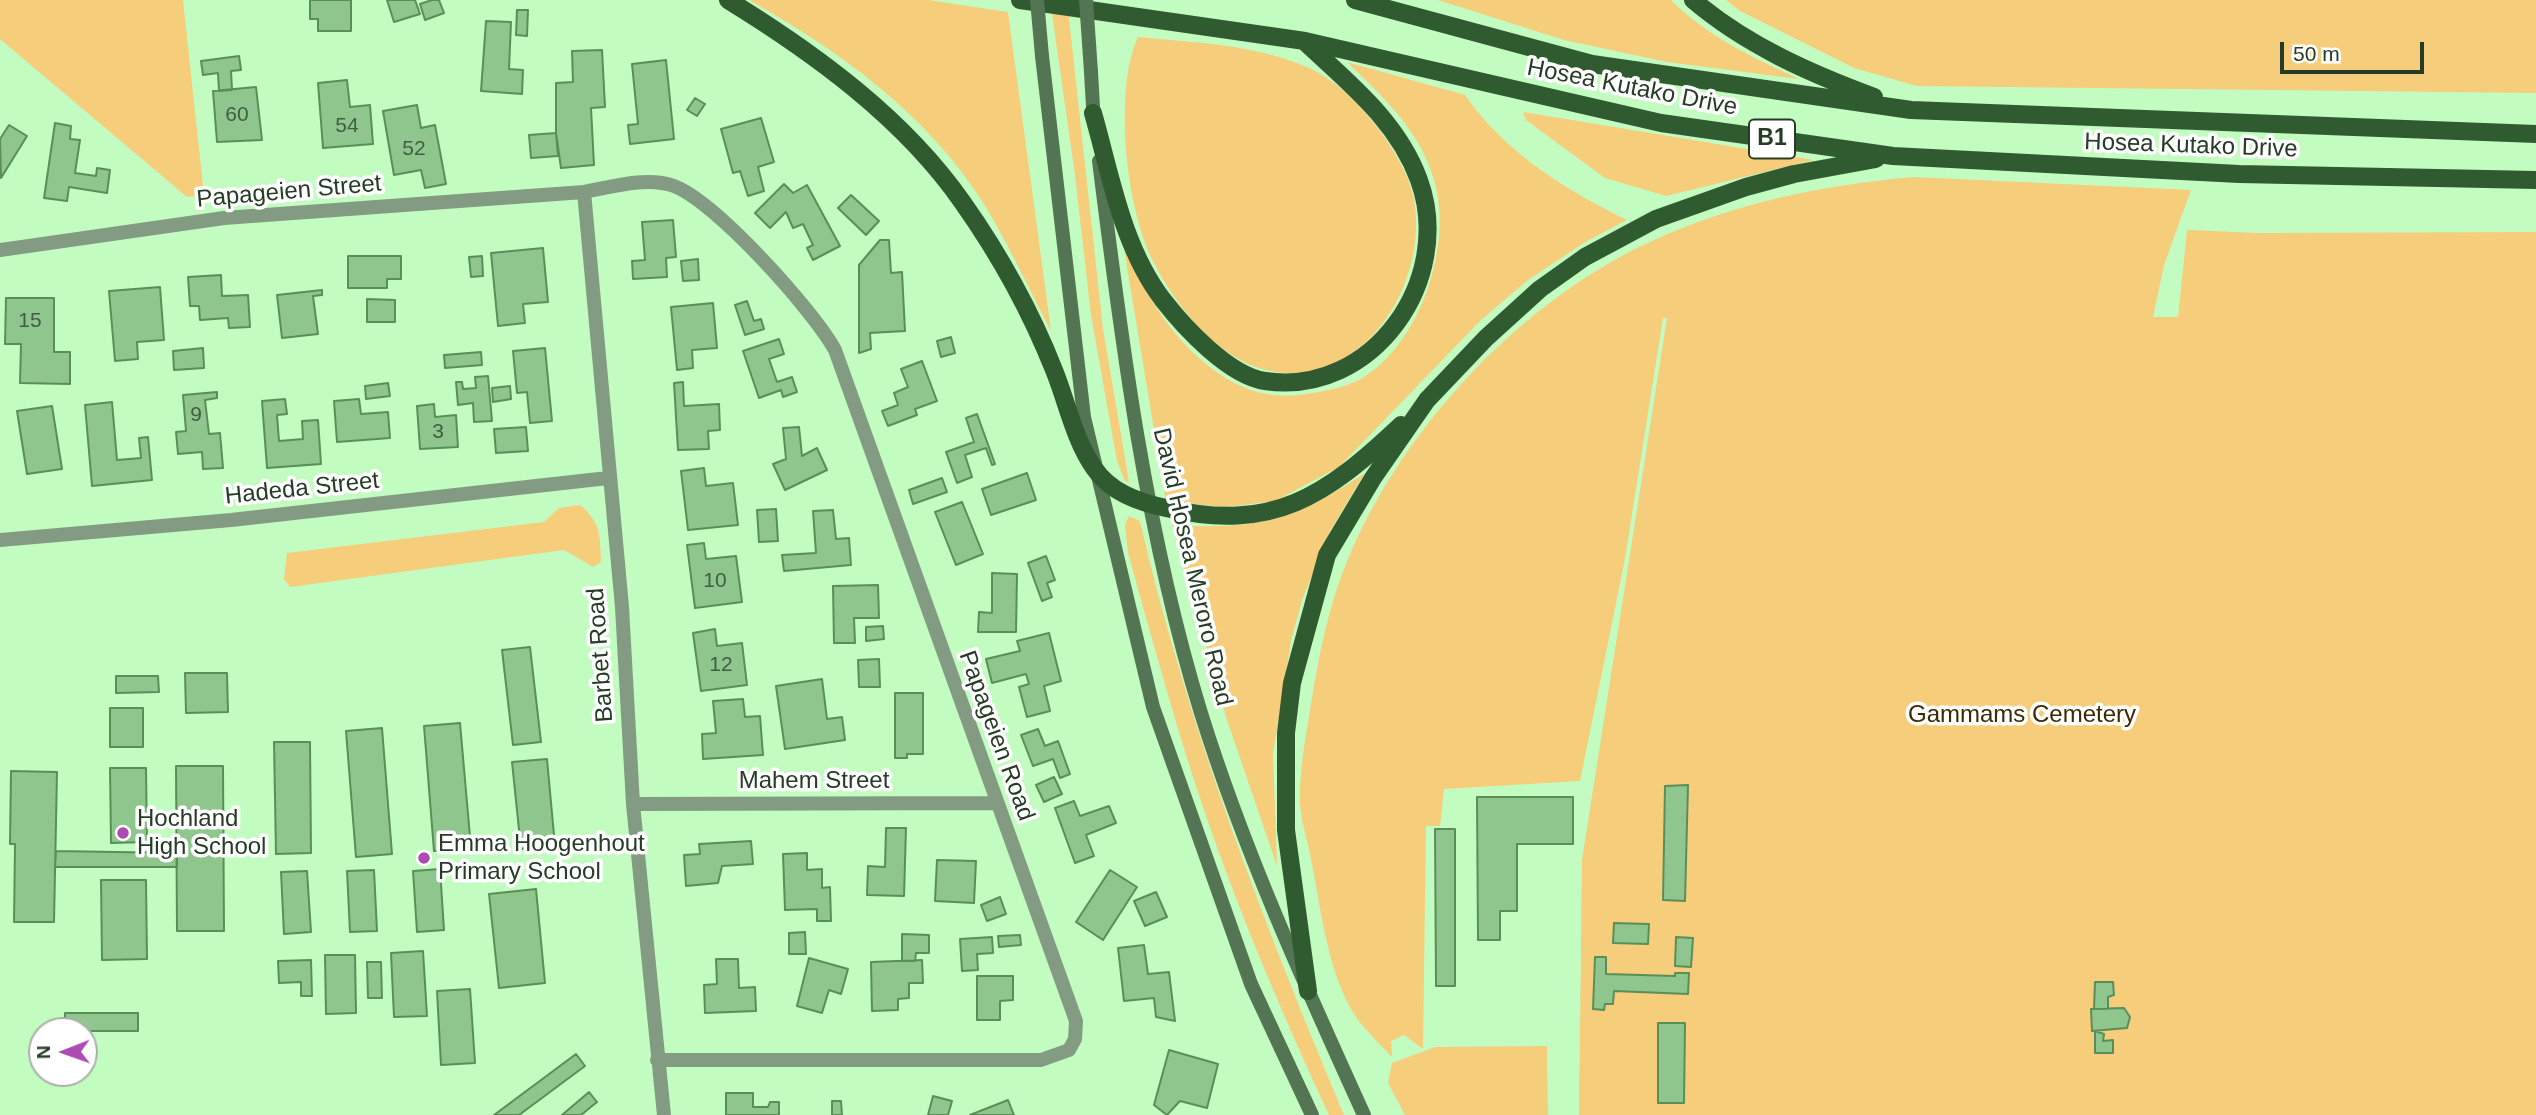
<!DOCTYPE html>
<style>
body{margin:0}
#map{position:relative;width:2536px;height:1115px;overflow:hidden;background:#c3fcc1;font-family:Helvetica,sans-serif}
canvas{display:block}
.north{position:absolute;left:28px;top:1017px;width:70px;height:70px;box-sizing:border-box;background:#fff;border:2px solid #a8b1a8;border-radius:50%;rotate:269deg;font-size:19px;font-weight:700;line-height:28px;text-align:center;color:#263c26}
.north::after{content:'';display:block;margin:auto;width:24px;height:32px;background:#ab4bb4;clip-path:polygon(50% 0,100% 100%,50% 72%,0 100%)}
.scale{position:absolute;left:2280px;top:42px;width:144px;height:32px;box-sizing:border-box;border:4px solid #263c26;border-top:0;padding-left:9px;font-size:21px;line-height:24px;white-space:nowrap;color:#263c26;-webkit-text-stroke:5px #fff;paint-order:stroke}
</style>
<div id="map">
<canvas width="2536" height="1115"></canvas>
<div class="north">N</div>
<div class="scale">50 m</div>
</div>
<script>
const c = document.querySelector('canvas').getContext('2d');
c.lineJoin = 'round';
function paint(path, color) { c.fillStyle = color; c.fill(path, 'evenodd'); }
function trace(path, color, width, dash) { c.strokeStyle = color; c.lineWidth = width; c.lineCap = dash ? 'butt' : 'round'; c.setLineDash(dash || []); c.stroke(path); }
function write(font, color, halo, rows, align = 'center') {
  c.font = font + ' Helvetica,sans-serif'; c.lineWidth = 7; c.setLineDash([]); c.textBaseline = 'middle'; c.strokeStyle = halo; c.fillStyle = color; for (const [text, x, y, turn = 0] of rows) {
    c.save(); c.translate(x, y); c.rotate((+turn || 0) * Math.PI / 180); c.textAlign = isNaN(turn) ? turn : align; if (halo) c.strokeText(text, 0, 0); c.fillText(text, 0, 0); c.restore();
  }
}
paint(new Path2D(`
 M0 0H183L204 195 187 197 0 39Z
 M749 0H928L1008 12 1051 331C1029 289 1009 245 984 204 927 114 840 51 749 0Z
 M1050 0H1067L1103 329 1129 482 1125 481 1117 461 1091 315 1075 175Z
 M1438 0H1671C1708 37 1752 57 1799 79L1667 62 1564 40Z
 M1726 0H2536V93L1917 86 1854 68 1740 11Z
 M1138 37C1195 43 1256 44 1309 68 1336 80 1358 103 1376 126 1393 148 1412 178 1415 206 1425 286 1365 384 1276 372 1221 364 1178 309 1154 263 1126 210 1113 91 1138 37Z
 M1347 62 1465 95C1503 151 1567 191 1627 220L1587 241 1528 280 1481 320 1339 467 1275 501 1227 507 1166 502 1124 249C1150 305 1189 366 1248 389 1266 396 1287 397 1306 394 1326 391 1350 387 1367 375 1422 338 1453 243 1434 180 1420 130 1382 96 1347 62Z
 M1523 112 1814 160 1666 196 1605 178 1526 120Z
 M1914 177 2191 190 2164 265 2153 317H2178L2187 230 2258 233 2536 232V1115H1579L1582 860 1667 318H1663L1625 559 1580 781 1444 789 1440 826H1426L1423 1049 1404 1035 1391 1041 1392 1057C1381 1045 1368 1033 1358 1020 1328 978 1321 909 1311 859 1308 841 1301 822 1300 804 1299 773 1305 740 1310 710 1318 659 1328 606 1348 559 1403 427 1523 299 1654 240 1738 202 1823 185 1914 177Z
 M1365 473 1330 531 1302 600 1291 641 1273 754 1277 866 1227 720 1172 525C1258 530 1293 521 1365 473Z
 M580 505C601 522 600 536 601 562L593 567 564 550 290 587 284 579 287 553 544 522 559 508Z
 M1129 516 1140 521C1187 726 1263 921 1344 1115H1329C1284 1018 1242 920 1207 819 1177 732 1153 642 1128 553L1125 525Z
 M1547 1046 1548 1115H1405L1388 1083 1392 1063 1435 1047Z`), '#f6cd7b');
const building = new Path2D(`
 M310 0H351V31H318V19H310Z
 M387 0H415L420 14 394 22Z
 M432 0H439L444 13 425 20 420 4Z
 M517 10H528L527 36 516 35Z
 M486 21 511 22 509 69 523 70 522 94 481 91Z
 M602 50 605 107 591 108 594 165 561 168 556 133V83L573 82 572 51Z
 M239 56 241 70 231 71 232 90 219 91 218 73 203 75 201 61Z
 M666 60 674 139 630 144 628 125 638 124 632 64Z
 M347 80 350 107 370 105 373 144 323 148 318 83Z
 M256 87 262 140 217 142 213 91Z
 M695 98 705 104 697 116 687 110Z
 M417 105 421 128 435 125 446 184 425 188 421 170 394 175 383 111Z
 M761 118 774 162 758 167 764 191 748 196 740 171 733 173 721 129Z
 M55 123 71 126 70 139 80 140 75 173 96 176 97 168 110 170 107 193 69 187 67 201 44 198Z
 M9 125 27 136 1 178 0 139Z
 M556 133 558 156 531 158 529 135Z
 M784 184 793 193 807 185 840 246 813 260 807 248 813 245 803 224 793 228 786 212 770 228 755 213Z
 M851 195 879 221 866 235 838 208Z
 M673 220 676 257 666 258 667 277 633 279 632 261 645 260 642 222Z
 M880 240H889L891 273 902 272 905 331 870 333 871 349 859 353V265Z
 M543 248 548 302 523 304 525 323 498 326 491 253Z
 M348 256H401V279H387V288H348Z
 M482 256 483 276 471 277 469 257Z
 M698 259 699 280 683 281 681 261Z
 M221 275 222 296 248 295 250 327 229 328 228 318 200 320 199 306H190L188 277Z
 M160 287 164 340 137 342 138 359 115 361 109 291Z
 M322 290V295L313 296 318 334 282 338 277 295Z
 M6 298H54V352H70V384L20 383 21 344H5Z
 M367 299 395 300V322H367Z
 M747 301 754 321 761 319 764 329 745 335 735 305Z
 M713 303 717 348 692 350 693 368 677 370 671 307Z
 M951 337 955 353 941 357 937 341Z
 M779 339 784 354 769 359 777 382 792 377 797 392 783 397 781 390 759 398 743 351Z
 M203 348 204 368 174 370 173 351Z
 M545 348 552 421 530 423 527 392 517 393 513 351Z
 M481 352 482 365 445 368 444 355Z
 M922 361 937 401 915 409 917 415 888 426 882 411 898 405 894 393 908 387 901 369Z
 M488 376 492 421 474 422 473 403 458 405 456 382H462L463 389 476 388 475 377Z
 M683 382 684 406 719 404 720 430 708 431 709 449 678 450 674 383Z
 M388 383 390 396 366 399 365 386Z
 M510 386 511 399 493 402 492 388Z
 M217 392V398L205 400 209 434 220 433 223 468 203 469 202 452 178 454 176 432 186 431 183 395Z
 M285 399 287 414 277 415 279 441 303 439 302 421 318 420 321 464 267 468 262 401Z
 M359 399 361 414 388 412 390 438 337 442 334 401Z
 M112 402 117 460 141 458 139 438 148 437 152 480 92 486 85 405Z
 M434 404 435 417 456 415 458 447 420 449 417 406Z
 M52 406 62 469 27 474 17 411Z
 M977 414 995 464 992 465 986 448 965 455 972 477 957 483 946 452 974 442 966 418Z
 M526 427 528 451 496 453 494 429Z
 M799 427 802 456 817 448 827 470 785 490 773 464 786 459 783 428Z
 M704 468 706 486 733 483 738 525 688 530 681 471Z
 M1027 473 1036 500 991 515 982 489Z
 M942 478 947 492 913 504 909 490Z
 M962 502 983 554 956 565 935 512Z
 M776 509 778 541 759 542 757 510Z
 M833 510 836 539 849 538 851 565 784 571 782 555 816 553 813 511Z
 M704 543 706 559 736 556 742 602 695 608 687 545Z
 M1046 556 1055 580 1047 583 1052 597 1042 601 1028 563Z
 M992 573 1017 574 1016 632H978L979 612 992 613Z
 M878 585 879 618H854L855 643H834L833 586Z
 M883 626 884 639 866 641V627Z
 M715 629 717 646 742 643 747 685 701 691 693 633Z
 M1049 633 1061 681 1044 686 1050 711 1027 717 1019 687 1029 684 1026 674 992 683 986 659 1020 651 1017 641Z
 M530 647 541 742 513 745 502 650Z
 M879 659 880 687H859L858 660Z
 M185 673H227L228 712 186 713Z
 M116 676H158L159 692 116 693Z
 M822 679 827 719 842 717 845 740 785 749 776 686Z
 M895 693H923V754H907V758H895Z
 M743 699 745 717 760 716 763 755 703 759 702 734 716 733 713 701Z
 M110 708H143V747H110Z
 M460 723 471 848 434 851 424 726Z
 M382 728 392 854 356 857 346 731Z
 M1038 729 1045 746 1058 741 1070 774 1060 778 1053 759 1033 766 1021 735Z
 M274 742H310L311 853 276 854Z
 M547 759 555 846 521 849 512 762Z
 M176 766H223L224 931H177Z
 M110 768H146L147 842 111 843Z
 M11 771 57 772 54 922H14L15 844H10Z
 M1054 777 1062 794 1044 802 1036 785Z
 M1688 785 1685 901 1663 900 1665 786Z
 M1477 797H1573V844H1517V911H1500V940H1478Z
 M1074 801 1080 816 1109 806 1116 823 1086 835 1094 856 1075 863 1055 808Z
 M886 828H906L904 896 867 895 868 866 885 867Z
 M1435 829H1455V986H1436Z
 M751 841 753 864 722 866 718 883 686 886 684 855 700 854 699 844Z
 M56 851 177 853V867H55Z
 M807 853V870L822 869V888L830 887 831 921H817V909L785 910 783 854Z
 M937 860 976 861 974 903 935 901Z
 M440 869 444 930 417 932 413 871Z
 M374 870 377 931 350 932 347 871Z
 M1110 870 1137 887 1103 940 1076 922Z
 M307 871 311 932 284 934 281 872Z
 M101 880H146L147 959 102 960Z
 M536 889 545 983 499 988 489 894Z
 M1156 892 1167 917 1145 926 1134 901Z
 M1000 897 1006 914 987 921 981 905Z
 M1614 923 1649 924 1648 944 1613 943Z
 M805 932 806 954H789V933Z
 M902 934 929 935V953H916L915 961H902Z
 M1020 935 1021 945 999 947 998 936Z
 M992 937 993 953 977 954 978 970 962 971 960 939Z
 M1676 937 1693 938 1691 967 1675 966Z
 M1144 945 1148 974 1169 972 1175 1021 1156 1017 1154 998 1124 1001 1118 948Z
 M423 951 427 1016 394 1017 391 953Z
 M325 955H355L356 1013 326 1014Z
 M1595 957H1606V974L1675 976V973H1689L1688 994 1614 991 1613 1004H1605L1604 1010 1593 1009Z
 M809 958 848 969 841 994 829 990 822 1013 797 1006Z
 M716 959H738L739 988 755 987 756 1011 705 1013 704 985 717 984Z
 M311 960 312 996H301V982L279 983 278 961Z
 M922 960 923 983H909V998L898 999V1010L872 1011 871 962Z
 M367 962H381L382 998H368Z
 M977 976H1013V1000L1000 1001V1020H977Z
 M2095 982H2113L2114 995 2108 997V1009H2094Z
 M470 989 475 1063 441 1065 437 991Z
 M2124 1008 2130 1017 2127 1028 2092 1031 2091 1009Z
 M65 1013H138V1031H65Z
 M1658 1023H1685L1684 1103H1658Z
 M2095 1031 2104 1034 2103 1041 2113 1040V1053H2095Z
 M1169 1050 1218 1064 1207 1108 1180 1101 1167 1115 1154 1105Z
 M576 1054 585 1066 519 1115H494Z
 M589 1092 597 1102 581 1115H562Z
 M726 1093H753V1107H768L770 1102H779V1115H726Z
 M933 1096 952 1101 948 1115H928Z
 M1008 1100 1014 1115H970Z
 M832 1101H841L842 1115H832Z`);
paint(building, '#8fc68e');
trace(building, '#5a8e59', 2);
trace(new Path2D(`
 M584 192 622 607 633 804 664 1115
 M0 250 224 218 584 192C611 187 647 176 674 186 716 202 813 310 835 350L1076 1021 1075 1039 1069 1050 1041 1060H657
 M0 540 231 520 608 478
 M633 804 996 803`), '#849b83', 14);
trace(new Path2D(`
 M1042 56 1084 417 1153 707 1251 984 1312 1115
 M1091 72 1094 124
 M1099 161C1122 346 1146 534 1201 713 1244 851 1304 983 1364 1115`), '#547553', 14);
trace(new Path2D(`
 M728 0C814 53 904 118 963 203 999 254 1031 312 1054 370 1067 402 1074 439 1094 468 1110 492 1138 502 1166 508 1273 533 1326 496 1401 425
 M1020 0 1305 41 1661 123 1893 156 2239 174 2536 180
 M1355 0 1592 64 1911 110 2536 134
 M1693 0C1746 45 1809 73 1874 97
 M1093 113C1111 176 1122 246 1163 300 1184 327 1229 376 1265 381 1373 397 1455 279 1419 180 1398 122 1350 84 1306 43
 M1308 991 1286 830V733L1292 683 1327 555 1373 478 1427 400 1486 338 1540 289 1585 257 1656 219 1746 187 1794 174 1876 159`), '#305a30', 18);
trace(new Path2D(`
 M1037 0 1042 56
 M1086 0 1091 72`), '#547553', 14);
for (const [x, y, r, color] of [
 [123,833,7,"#ab4bb4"],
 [424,858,7,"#ab4bb4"]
]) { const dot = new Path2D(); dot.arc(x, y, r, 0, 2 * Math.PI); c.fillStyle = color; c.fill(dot); trace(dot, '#fff', 2.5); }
write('21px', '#405e40', null, [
 ["60",237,115],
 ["54",347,126],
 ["52",414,149],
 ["15",30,321],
 ["9",196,415],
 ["3",438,432],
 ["10",715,581],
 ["12",721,665]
]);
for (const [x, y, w] of [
 [1772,139,46]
]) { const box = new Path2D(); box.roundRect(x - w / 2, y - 19.5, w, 39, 5); c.fillStyle = '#fff'; c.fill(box); trace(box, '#263c26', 2); }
write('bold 23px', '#263c26', null, [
 ["B1",1772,139]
]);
write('24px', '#263c26', '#fff', [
 ["Hosea Kutako Drive",1632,88,11],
 ["Hosea Kutako Drive",2191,146,2],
 ["Papageien Street",289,192,-5],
 ["Hadeda Street",302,489,-6],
 ["David Hosea Meroro Road",1192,567,77],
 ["Barbet Road",601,655,-94],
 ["Papageien Road",996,736,70],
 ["Mahem Street",814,781]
]);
write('24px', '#3b2a02', '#fff', [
 ["Gammams Cemetery",2022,715]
]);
write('24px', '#263c26', '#fff', [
 ["Hochland",137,819],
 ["High School",137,847],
 ["Emma Hoogenhout",438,844],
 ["Primary School",438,872]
], 'left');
</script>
